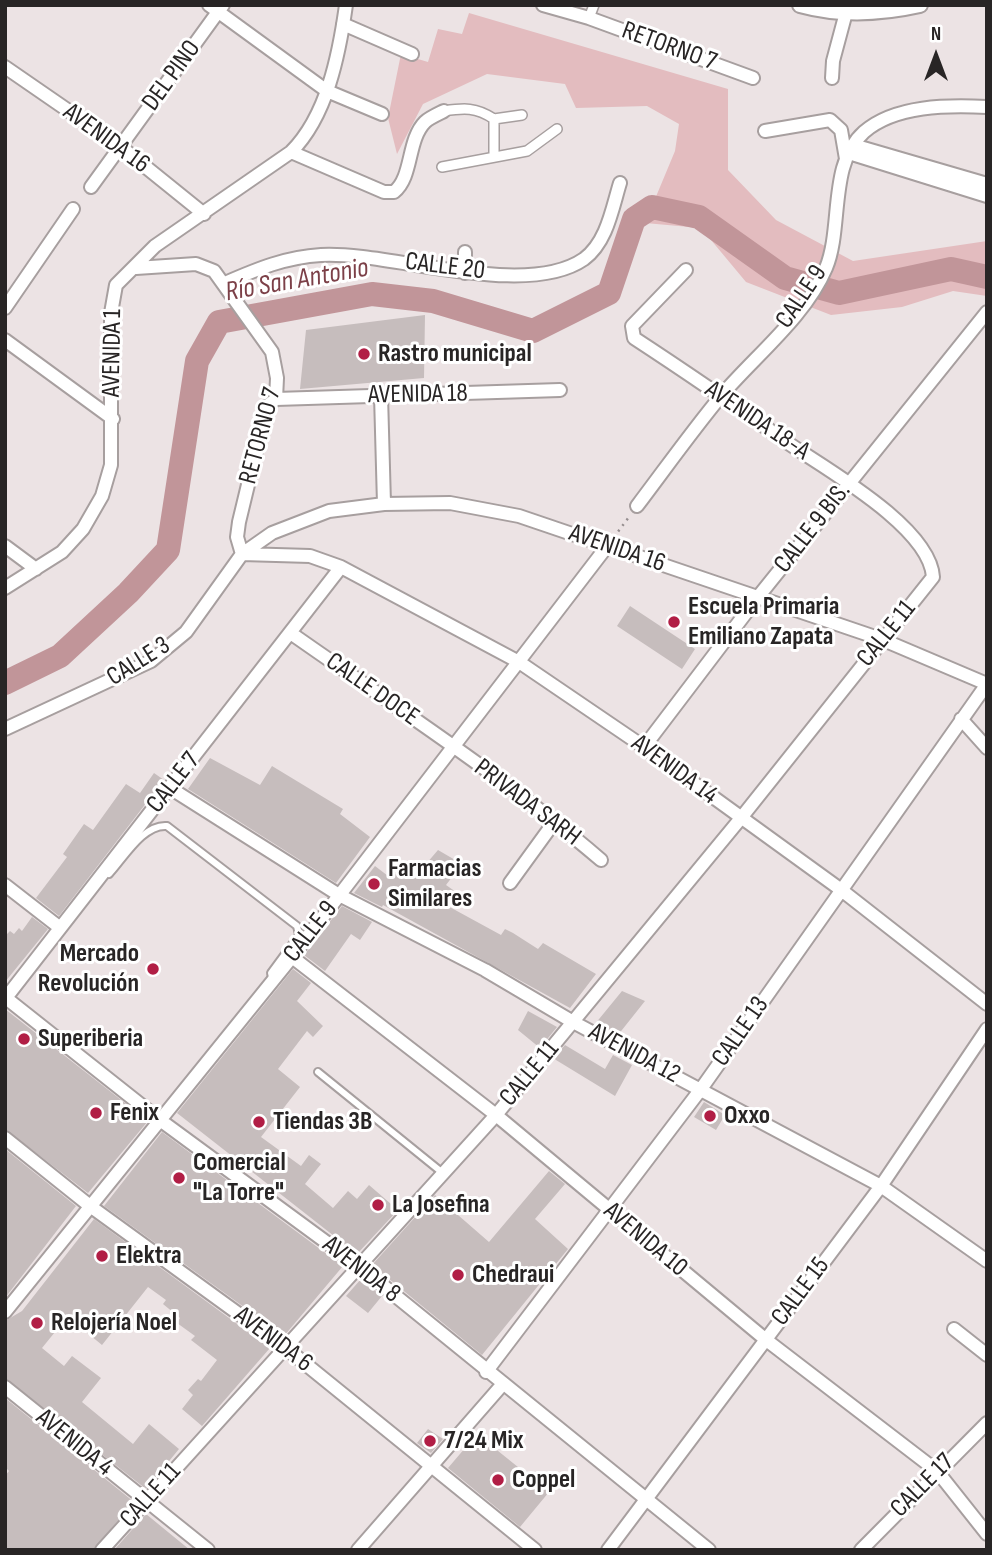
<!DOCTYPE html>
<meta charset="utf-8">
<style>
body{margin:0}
#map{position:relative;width:992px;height:1555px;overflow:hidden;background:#ece3e4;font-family:"Sofia Sans Condensed",sans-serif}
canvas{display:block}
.frame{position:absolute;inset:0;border:7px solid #282525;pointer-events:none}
.north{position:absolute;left:901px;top:21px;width:70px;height:70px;-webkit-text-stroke:5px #fff;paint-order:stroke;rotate:0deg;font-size:19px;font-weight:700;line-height:28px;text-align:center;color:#282525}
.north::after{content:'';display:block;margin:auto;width:24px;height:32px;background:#282525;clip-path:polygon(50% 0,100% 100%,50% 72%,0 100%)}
</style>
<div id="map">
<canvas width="992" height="1555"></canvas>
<div class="frame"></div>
<div class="north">N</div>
</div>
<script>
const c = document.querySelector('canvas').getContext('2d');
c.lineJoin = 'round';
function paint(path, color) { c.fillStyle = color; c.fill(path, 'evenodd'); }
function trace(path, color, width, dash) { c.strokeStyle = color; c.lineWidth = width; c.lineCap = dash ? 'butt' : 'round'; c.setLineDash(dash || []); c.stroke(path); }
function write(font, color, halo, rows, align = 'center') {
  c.font = font + ' "Sofia Sans Condensed",sans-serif'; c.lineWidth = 6; c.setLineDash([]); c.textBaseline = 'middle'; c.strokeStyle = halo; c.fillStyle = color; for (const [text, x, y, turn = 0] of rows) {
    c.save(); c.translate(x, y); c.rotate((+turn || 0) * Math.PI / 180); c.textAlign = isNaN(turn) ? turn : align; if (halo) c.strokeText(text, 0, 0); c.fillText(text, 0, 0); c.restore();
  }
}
paint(new Path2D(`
 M469 13 728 89V170L776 220 853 261 987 241V296L953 291 902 307 831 315 746 282 701 228 645 223 675 151 679 124 647 106 576 108 565 84 487 74 423 104 397 154 388 118 401 54 428 62 438 29 462 34Z`), '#e3bcbf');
trace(new Path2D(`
 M5 683 60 656 128 593 168 550 197 361 219 322 372 294 433 301 533 331 609 293 634 219 652 207 699 217 785 278 839 293 951 269 987 277`), '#c19599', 24);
paint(new Path2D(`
 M425 315 424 378 300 389 306 330Z
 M630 606 695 649 682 669 617 626Z
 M210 758 260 785 272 766 343 809 340 814 370 837 336 883 188 789Z
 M154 773 164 780 59 916 36 898 67 857 63 854 84 824 93 830 126 784 140 793Z
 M438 850 462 864 446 885 456 892 446 905 501 935 505 929 513 933 538 949 543 943 596 974 570 1008 383 905 382 907 354 893 375 866 392 879 401 867 414 878Z
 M342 906 372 922 360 940 351 934 325 971 304 955Z
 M32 917 48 929 5 982V936L10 931 14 934 19 928 22 931Z
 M293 969 311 983 297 1001 323 1026 313 1037 307 1031 278 1069 300 1087 261 1137 301 1166 309 1155 321 1164 305 1184 333 1208 348 1191 357 1199 369 1185 398 1210 357 1254 177 1113Z
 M622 991 645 1001 618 1035 595 1024Z
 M5 1009 148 1121 88 1193 5 1129Z
 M528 1011 557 1027 540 1048 518 1030Z
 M565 1045 605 1069 613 1055 632 1065 615 1096 556 1060 554 1058Z
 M704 1102 725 1115 716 1130 694 1117Z
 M162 1132 343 1266 284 1336 104 1206Z
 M5 1149 76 1206 5 1298Z
 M549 1171 565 1184 535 1219 568 1249 482 1355 372 1265 435 1195 489 1242Z
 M94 1219 270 1348 202 1426 182 1409 193 1395 188 1390 198 1379 201 1381 217 1360 191 1340 195 1336 177 1323 180 1318 163 1304 166 1300 148 1287 102 1345 68 1317 55 1332 42 1348 64 1366 72 1356 101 1378 82 1402 133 1444 149 1424 179 1449 146 1489 5 1378V1321L22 1311Z
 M361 1279 382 1296 368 1313 346 1296Z
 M5 1398 134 1502 93 1550H5V1476L9 1471 5 1467Z
 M428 1429 443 1439 431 1453 417 1443Z
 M477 1434 549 1492 520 1527 448 1468Z
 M146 1514 190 1550H114Z`), '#c6bdbd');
const service = new Path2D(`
 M109 874C124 858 143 824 167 826L297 926 299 935 271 973 273 981
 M318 1072 444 1174`);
const pedestrian = new Path2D(`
 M589 18 594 5
 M444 111C464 108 476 107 494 119
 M494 119V157
 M494 119 522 115
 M442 167 527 151 557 129`);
const minor = new Path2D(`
 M209 5 327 91 382 114
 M543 5 589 18 753 78
 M343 24 412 54
 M5 67 121 147 204 214
 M832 78 833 61 848 5
 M765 131 830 120 841 130 846 159
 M853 145 987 184
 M291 152 384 192H394C413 177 407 140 425 122 429 118 438 114 444 111
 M849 153 987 196
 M91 187 223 5
 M465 252V273
 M136 268 196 264 214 271 272 352 277 378 276 399 267 406 239 522 237 537 242 554
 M225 283C257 269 286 257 321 255 389 251 525 300 584 259 607 242 612 209 620 183
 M5 308 73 209
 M5 340 113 419
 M381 395 384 504
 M276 399 560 390
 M637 506C665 469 692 431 721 396 754 357 806 316 826 268 843 227 828 164 864 132 895 105 948 105 987 107
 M5 546 36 569
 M242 554 310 556 341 567 519 662 644 747 840 889 987 1004
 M5 588 62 552 83 529 102 496 111 465V313L116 285 155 246 291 152C327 116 339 55 346 5
 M292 634C396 707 504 777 601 860
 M961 719 987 748
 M5 729 151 661 186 632 242 554 272 533 329 511 384 504 450 503 519 516 881 639 987 684
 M644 747 758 597 987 312
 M170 788 339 895 485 970 573 1022 881 1186 987 1261
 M510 883 555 821
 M5 885 59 927
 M292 957 496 1115 765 1339 937 1471 987 1534
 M6 998 160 1120 360 1267 709 1550
 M5 999 341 567
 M5 1138 90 1206 287 1349 535 1550
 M5 1312 292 957 608 545
 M954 1329 987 1355
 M486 1372 701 1089 987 684
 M5 1387 208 1550
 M102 1550 496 1115 741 818 933 577C930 527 826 469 788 443 737 407 686 372 634 338L632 326 686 270
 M358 1550 502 1385
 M608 1550 881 1186 987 1029
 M861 1550 987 1423`);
const tertiary = new Path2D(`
 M800 5C840 16 880 14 920 5`);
trace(service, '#a79f9f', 10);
trace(pedestrian, '#a79f9f', 12);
trace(minor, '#a79f9f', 16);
trace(tertiary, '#a79f9f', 18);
trace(new Path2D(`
 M614 537 629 517`), '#958e8f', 2.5, [2, 5]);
trace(service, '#fff', 6);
trace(pedestrian, '#fff', 9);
trace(minor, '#fff', 12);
trace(tertiary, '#fff', 14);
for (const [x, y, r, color] of [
 [364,354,7,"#b11e45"],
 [674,622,7,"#b11e45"],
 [374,884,7,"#b11e45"],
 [153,969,7,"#b11e45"],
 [24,1039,7,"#b11e45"],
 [96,1113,7,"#b11e45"],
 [710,1116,7,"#b11e45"],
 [259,1122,7,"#b11e45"],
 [179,1178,7,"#b11e45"],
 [378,1205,7,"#b11e45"],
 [102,1256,7,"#b11e45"],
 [458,1275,7,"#b11e45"],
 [37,1323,7,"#b11e45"],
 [430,1441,7,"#b11e45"],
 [498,1480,7,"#b11e45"]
]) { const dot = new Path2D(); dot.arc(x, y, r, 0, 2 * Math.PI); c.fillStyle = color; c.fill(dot); trace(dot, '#fff', 2.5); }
write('26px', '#282525', '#fff', [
 ["RETORNO 7",669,47,20],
 ["DEL PINO",172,76,-54],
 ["AVENIDA 16",106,139,36],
 ["CALLE 20",445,267,7],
 ["CALLE 9",802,297,-56],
 ["AVENIDA 1",113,353,-89],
 ["AVENIDA 18",418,395,-1],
 ["AVENIDA 18-A",757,421,34],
 ["RETORNO 7",261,436,-75],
 ["CALLE 9 BIS.",813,528,-52],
 ["AVENIDA 16",617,549,19],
 ["CALLE 11",887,634,-51],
 ["CALLE 3",139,662,-32],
 ["CALLE DOCE",372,690,35],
 ["AVENIDA 14",674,770,36],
 ["CALLE 7",174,783,-52],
 ["PRIVADA SARH",527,803,37],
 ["CALLE 9",311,932,-52],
 ["CALLE 13",741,1032,-55],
 ["AVENIDA 12",634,1054,28],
 ["CALLE 11",530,1074,-50],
 ["AVENIDA 10",645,1240,40],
 ["AVENIDA 8",361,1270,38],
 ["CALLE 15",801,1292,-53],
 ["AVENIDA 6",273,1340,37],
 ["AVENIDA 4",74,1443,39],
 ["CALLE 17",923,1486,-45],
 ["CALLE 11",151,1496,-48]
]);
write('bold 26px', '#282525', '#fff', [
 ["Rastro municipal",378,354],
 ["Escuela Primaria",688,607],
 ["Emiliano Zapata",688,637],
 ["Farmacias",388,869],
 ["Similares",388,899],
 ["Mercado",139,954,"right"],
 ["Revolución",139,984,"right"],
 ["Superiberia",38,1039],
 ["Fenix",110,1113],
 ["Oxxo",724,1116],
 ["Tiendas 3B",273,1122],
 ["Comercial",193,1163],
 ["\"La Torre\"",193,1193],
 ["La Josefina",392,1205],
 ["Elektra",116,1256],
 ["Chedraui",472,1275],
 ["Relojería Noel",51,1323],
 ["7/24 Mix",444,1441],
 ["Coppel",512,1480]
], 'left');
write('italic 28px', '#7c4048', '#fff', [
 ["Río San Antonio",297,281,-10]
]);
</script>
